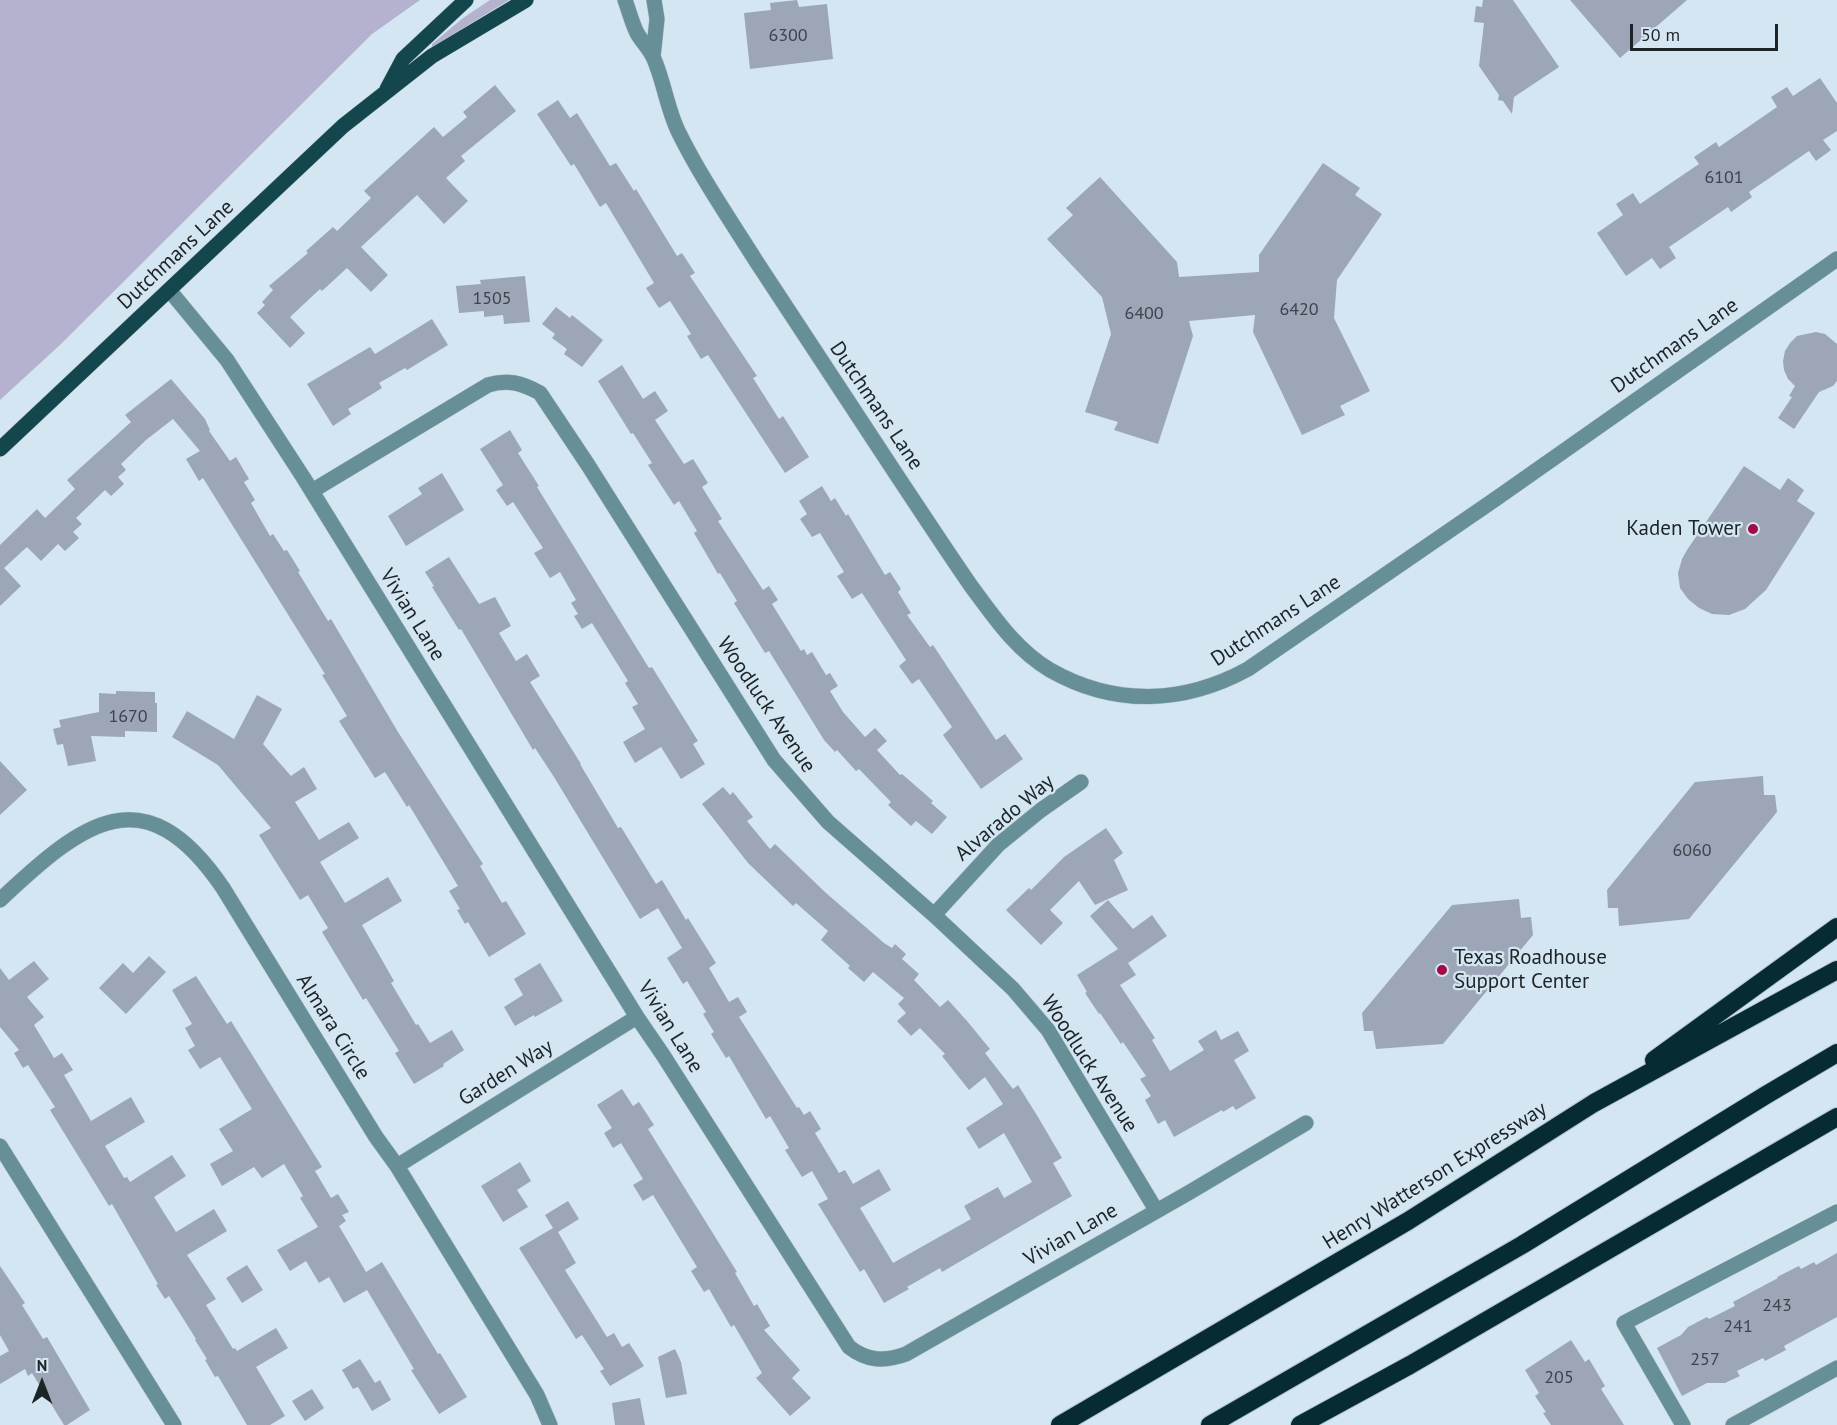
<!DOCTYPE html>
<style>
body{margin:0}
#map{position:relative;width:1837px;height:1425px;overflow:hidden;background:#d3e6f2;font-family:"PT Sans",sans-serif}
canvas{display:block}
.north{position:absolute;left:12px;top:1353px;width:60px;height:60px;-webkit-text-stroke:4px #d3e6f2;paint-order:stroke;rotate:0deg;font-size:16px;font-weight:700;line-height:24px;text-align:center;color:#1d2428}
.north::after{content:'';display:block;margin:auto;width:21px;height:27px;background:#1d2428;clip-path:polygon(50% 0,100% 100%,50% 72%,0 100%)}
.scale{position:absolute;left:1630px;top:24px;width:148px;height:27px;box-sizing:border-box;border:3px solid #1d2428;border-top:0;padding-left:8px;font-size:18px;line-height:21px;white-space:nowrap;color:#1d2428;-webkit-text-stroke:4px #d3e6f2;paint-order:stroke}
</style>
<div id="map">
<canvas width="1837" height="1425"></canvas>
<div class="north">N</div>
<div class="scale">50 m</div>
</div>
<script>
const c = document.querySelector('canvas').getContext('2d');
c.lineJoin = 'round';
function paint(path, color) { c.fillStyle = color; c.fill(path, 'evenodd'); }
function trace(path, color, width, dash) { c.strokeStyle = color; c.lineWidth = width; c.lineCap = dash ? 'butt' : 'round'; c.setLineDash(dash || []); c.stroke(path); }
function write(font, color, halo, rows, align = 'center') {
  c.font = font + ' "PT Sans",sans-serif'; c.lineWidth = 4.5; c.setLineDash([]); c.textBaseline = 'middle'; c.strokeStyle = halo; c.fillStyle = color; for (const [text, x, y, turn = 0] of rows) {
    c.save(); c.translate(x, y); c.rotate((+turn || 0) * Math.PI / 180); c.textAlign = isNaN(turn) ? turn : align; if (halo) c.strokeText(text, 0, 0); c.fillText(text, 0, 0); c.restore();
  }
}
paint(new Path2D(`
 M0 0H420L372 34 61 344 0 400Z
 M490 0H509L432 47V44L463 18Z`), '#b4b2ce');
paint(new Path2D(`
 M797 0 799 7 827 4 833 59 750 69 744 13 771 10 770 3Z
 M1483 0H1513L1559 67 1514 97 1512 114 1503 101 1498 100 1499 95 1479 66 1484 23 1474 22 1476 6 1482 7Z
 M1570 0H1687L1620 58Z
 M1820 78 1837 103V131L1823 140 1831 150 1816 161 1809 151 1749 192 1752 197 1731 212 1728 207 1669 247 1676 258 1660 269 1652 258 1626 276 1597 233 1623 215 1616 204 1633 193 1640 204 1699 164 1694 157 1716 142 1719 147 1777 107 1771 97 1787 87 1793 96Z
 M495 85 516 111 461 156 465 161 446 178 468 201 444 224 417 195 361 247 388 275 371 292 347 268 322 291 320 289 290 317 305 333 290 348 257 313 265 305 262 302 273 290 269 286 308 253 306 251 333 227 337 231 371 198 364 191 434 127 443 137 467 117 463 112Z
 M558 100 570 118 577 113 610 166 616 163 634 191 636 189 677 256 682 253 695 273 690 276 757 376 753 378 779 419 783 416 809 457 785 473 708 355 701 359 687 336 691 334 670 301 659 308 646 288 654 283 606 203 600 207 574 164 571 166 537 114Z
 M1323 163 1360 188 1355 195 1382 214 1337 280 1334 318 1370 391 1340 406 1345 415 1302 435 1253 332 1255 315 1189 321 1193 336 1158 444 1114 430 1118 422 1085 412 1111 334 1102 297 1047 239 1073 215 1066 208 1100 177 1177 262 1179 277 1259 272V255Z
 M525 276 530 322 504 324 503 315 484 317V311L459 313 456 286 481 284 480 280Z
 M556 307 570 318 572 315 603 340 582 367 564 354 567 349 552 338 555 334 542 324Z
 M432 319 448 345 407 370 405 368 379 383 382 388 348 409 351 414 333 426 307 384 370 347 375 354Z
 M1816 332 1825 334 1837 344V381L1833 386 1819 392 1794 429 1778 418 1792 397 1789 396 1795 386 1788 379 1784 370 1783 361 1785 351 1790 343 1797 336Z
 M622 365 643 399 655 391 668 411 655 420 684 464 693 459 708 483 702 487 722 519 718 521 763 590 769 586 778 600 772 604 801 651 804 649 807 655 812 652 826 675 830 673 838 686 830 691 843 712 865 737 875 728 887 741 877 750 900 775 902 774 933 801 931 803 947 817 932 834 916 821 911 826 888 805 891 802 859 769 856 771 837 750 835 752 824 740 769 651 765 653 734 603 737 601 720 573 718 574 694 533 697 531 679 501 674 505 648 465 652 463 633 433 631 434 598 381Z
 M171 379 205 419 210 430 209 431 230 461 236 457 249 479 244 482 255 500 251 503 270 536 273 534 284 551 287 550 300 571 298 572 328 621 331 619 398 732 483 864 480 866 502 903 506 901 526 934 489 957 468 922 465 924 457 910 460 909 449 891 458 886 409 805 407 807 385 772 375 778 339 721 347 716 322 675 325 674 203 478 199 481 186 459 200 451 173 419 146 440 121 464 126 470 118 477 124 484 111 496 105 490 76 518 82 524 73 532 79 538 65 551 58 544 41 561 27 547 4 568 21 586 0 606V545L37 509 45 518 75 489 67 480 131 422 125 415Z
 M510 430 522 450 518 453 539 486 537 487 649 668 652 667 698 741 693 744 705 764 681 779 661 747 635 763 623 742 645 729 632 707 638 704 625 683 628 681 592 623 582 629 574 616 578 614 571 603 576 600 560 572 550 578 534 553 543 548 513 502 507 506 496 490 503 485 480 449Z
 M1744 466 1780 490 1788 478 1804 490 1797 501 1815 513 1766 590 1745 609 1729 615 1712 614 1699 608 1688 599 1680 588 1678 573 1682 559 1687 550Z
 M442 473 464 510 406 546 388 516 422 494 418 488Z
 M822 486 831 501 835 498 846 516 848 514 885 575 890 572 901 589 898 592 911 613 907 615 930 647 933 645 996 740 1005 734 1023 759 981 789 943 735 952 727 919 679 912 684 899 666 906 660 862 593 852 599 837 576 844 572 820 533 812 537 800 519 807 514 799 501Z
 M449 557 479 604 495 597 511 626 499 633 516 661 527 654 540 676 530 682 581 764H580L618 828 621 827 656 884 662 880 686 920 688 918 716 963 709 968 729 1002 738 997 747 1012 739 1017 797 1108 799 1107 804 1115 810 1111 821 1129 815 1133 839 1173 845 1170 853 1184 879 1169 891 1190 860 1208 893 1263 971 1219 964 1206 998 1187 1004 1198 1032 1182 1004 1133 979 1149 966 1128 1003 1104 985 1077 969 1090 942 1056 945 1054 920 1028 911 1036 897 1021 906 1013 898 1004 904 998 873 972 864 982 848 968 850 966 821 940 828 931 796 903 793 906 748 863 702 804 723 787 730 795 733 792 753 817 747 821 770 849 775 844 826 893 884 943 892 948 895 944 906 954 902 959 919 974 914 980 940 1007 948 1000 967 1021 990 1049 985 1053 1013 1089 1018 1085 1038 1117 1062 1158 1053 1163 1072 1196 942 1272 940 1268 907 1287 909 1289 884 1303 864 1269 860 1272 818 1204 828 1199 812 1171 802 1177 785 1150 789 1148 770 1116 766 1119 729 1056 726 1058 711 1034 714 1032 703 1014 706 1012 687 981 683 984 667 958 682 948 658 908 640 919 554 777 535 748 533 750 461 629 459 630 432 587 434 586 425 572Z
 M116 691 155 692V703H157V732L125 731V737L91 736 96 761 68 766 63 744 57 745 53 729 61 727 59 720 99 712V693L116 694Z
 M257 695 282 709 263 744 291 776 304 767 317 789 295 802 319 840 349 822 359 838 320 862 345 903 388 877 402 901 362 925 394 981 391 983 416 1025 418 1024 430 1043 452 1030 464 1050 443 1064 444 1066 414 1084 395 1053 399 1051 366 998 363 1000 322 932 328 928 308 895 300 900 259 835 271 828 218 765 172 737 187 711 234 739Z
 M0 761 27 790 0 815Z
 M1763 776 1764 795H1775L1777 812 1689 919 1619 926 1618 908H1608L1607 890 1695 782Z
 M1106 828 1123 853 1114 860 1128 890 1095 905 1079 881 1050 910 1063 923 1041 945 1006 910 1029 888 1031 890 1064 857Z
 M1519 899 1521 918 1531 917 1533 935 1443 1044 1376 1049 1373 1031H1364L1362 1013 1452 905Z
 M1108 900 1133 929 1152 915 1167 936 1128 963 1136 975 1120 985 1155 1038 1152 1040 1170 1071 1204 1050 1198 1041 1216 1030 1221 1040 1238 1031 1249 1051 1234 1060 1256 1098 1236 1110 1233 1106 1223 1112 1222 1110 1174 1137 1165 1120 1158 1124 1145 1100 1151 1096 1140 1079 1146 1076 1123 1042 1121 1044 1100 1013 1099 1014 1085 993 1087 992 1077 975 1118 949 1090 916Z
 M149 956 166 972 126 1014 99 988 123 963 133 973Z
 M34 961 49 979 27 997 44 1017 34 1025 54 1058 62 1053 73 1070 64 1075 91 1121 131 1097 145 1122 105 1146 124 1178 127 1177 130 1182 172 1155 186 1176 154 1197 176 1232 214 1209 227 1231 187 1255 216 1299 206 1305 233 1349 235 1348 237 1351 276 1328 288 1348 256 1367 285 1416 270 1425H247L218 1376 215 1377 205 1360 207 1359 195 1340 196 1339 169 1296 165 1299 156 1285 158 1284 112 1204 109 1206 50 1110 55 1107 28 1065 23 1068 14 1053 19 1050 0 1027V968L9 980Z
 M540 963 563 1001 535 1017 534 1015 515 1026 504 1007 523 995 514 979Z
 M196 976 227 1024 231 1021 322 1167 315 1171 331 1198 338 1194 349 1212 342 1215 346 1221 339 1226 366 1272 382 1262 438 1354 440 1353 467 1397 439 1414 411 1370 414 1369 367 1290 344 1303 329 1277 319 1283 306 1261 290 1271 277 1250 318 1227 300 1198 303 1196 284 1164 262 1178 254 1167 222 1186 210 1164 233 1151 219 1129 252 1109 220 1057 200 1069 188 1050 195 1046 185 1028 192 1024 172 990Z
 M622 1089 633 1106 639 1102 654 1125 648 1129 737 1272 735 1273 754 1306 757 1304 770 1326 764 1330 800 1370 792 1378 811 1398 790 1416 756 1378 762 1373 734 1325 731 1327 709 1289 704 1292 691 1271 697 1267 653 1195 643 1201 633 1185 643 1179 621 1143 613 1148 604 1133 612 1128 597 1105Z
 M520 1162 531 1181 517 1190 528 1207 503 1222 481 1186Z
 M568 1201 579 1219 558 1232 576 1263 565 1270 607 1337 614 1333 622 1347 629 1343 644 1366 610 1386 600 1371 604 1369 582 1335 576 1339 519 1248 553 1228 545 1215Z
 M1837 1253V1317L1784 1346 1786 1350 1765 1361 1763 1358 1737 1371 1740 1376 1725 1383H1707L1682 1396 1657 1348 1681 1335 1688 1327 1707 1317 1709 1319 1735 1306 1733 1302 1778 1278 1777 1277 1799 1266 1801 1269 1814 1262 1816 1265Z
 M247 1265 263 1290 242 1303 226 1278Z
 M0 1266 25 1303 22 1305 43 1339 47 1337 90 1410 67 1425H64L32 1373 28 1376 25 1369 0 1384V1356L9 1351 0 1335Z
 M1571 1340 1585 1362 1589 1359 1605 1386 1601 1389 1624 1425H1551L1543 1413 1546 1412 1535 1396 1539 1393 1525 1370Z
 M675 1349 681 1362 687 1394 666 1398 658 1357Z
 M360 1359 375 1383 380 1380 391 1400 372 1411 358 1387 353 1389 342 1370Z
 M312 1389 324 1408 305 1421 292 1401Z
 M640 1398 645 1425H615L612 1403Z`), '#9da6b7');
const minor = new Path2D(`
 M625 0C629 11 632 23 637 33 642 42 650 49 654 59 664 82 667 108 678 131 700 176 729 218 756 261 803 333 850 405 898 477 922 513 946 550 971 586 994 617 1016 650 1050 670 1115 707 1184 704 1248 669L1497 498 1837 259
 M653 57 657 19 654 0
 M170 291 227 360 303 477 637 1017 663 1055 849 1347C867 1361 884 1362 906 1354L1190 1192 1306 1123
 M312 491 488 385C508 379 522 383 540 393L588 465 774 760 828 822 934 915 1013 989 1048 1030 1156 1210
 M0 900C82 823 144 772 223 888L376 1137 397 1166 537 1395 550 1425
 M934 915 998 845 1041 810 1081 782
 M0 1146 174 1425
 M397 1166 637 1017
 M1683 1425 1624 1323 1837 1212
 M1733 1425 1837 1368`);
const major = new Path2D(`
 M387 89 403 59 466 0
 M0 449 343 126 432 56 526 0`);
const highway = new Path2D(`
 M1654 1060 1837 927
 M1060 1425 1408 1221 1594 1103 1837 970
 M1210 1425 1522 1245 1766 1095 1837 1053
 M1300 1425 1410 1365 1837 1117`);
trace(minor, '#b2c3ce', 16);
trace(major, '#b2c3ce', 16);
trace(highway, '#b2c3ce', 20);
trace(minor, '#668f97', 15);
trace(major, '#14464d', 15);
trace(highway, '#062b31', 18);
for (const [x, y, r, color] of [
 [1753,529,6,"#a30b46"],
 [1442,970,6,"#a30b46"]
]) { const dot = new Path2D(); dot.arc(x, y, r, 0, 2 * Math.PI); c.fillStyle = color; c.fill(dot); trace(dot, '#d3e6f2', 2); }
write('18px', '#3d444c', null, [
 ["6300",788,36],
 ["6101",1724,178],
 ["1505",492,299],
 ["6420",1299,310],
 ["6400",1144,314],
 ["1670",128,717],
 ["6060",1692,851],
 ["243",1777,1306],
 ["241",1738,1327],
 ["257",1705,1360],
 ["205",1559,1378]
]);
write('21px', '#1d2428', '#d3e6f2', [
 ["Dutchmans Lane",176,255,-43],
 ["Dutchmans Lane",1675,346,-35],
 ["Dutchmans Lane",876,406,56],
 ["Vivian Lane",412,615,58],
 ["Dutchmans Lane",1276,621,-33],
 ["Woodluck Avenue",766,705,56],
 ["Alvarado Way",1005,818,-40],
 ["Almara Circle",333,1027,58],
 ["Vivian Lane",670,1027,58],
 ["Woodluck Avenue",1089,1064,57],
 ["Garden Way",506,1073,-32],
 ["Henry Watterson Expressway",1435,1176,-32],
 ["Vivian Lane",1071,1235,-30]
]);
write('21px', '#1d2428', '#d3e6f2', [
 ["Kaden Tower",1741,529],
 ["Texas Roadhouse",1454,958,"left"],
 ["Support Center",1454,982,"left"]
], 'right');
</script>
